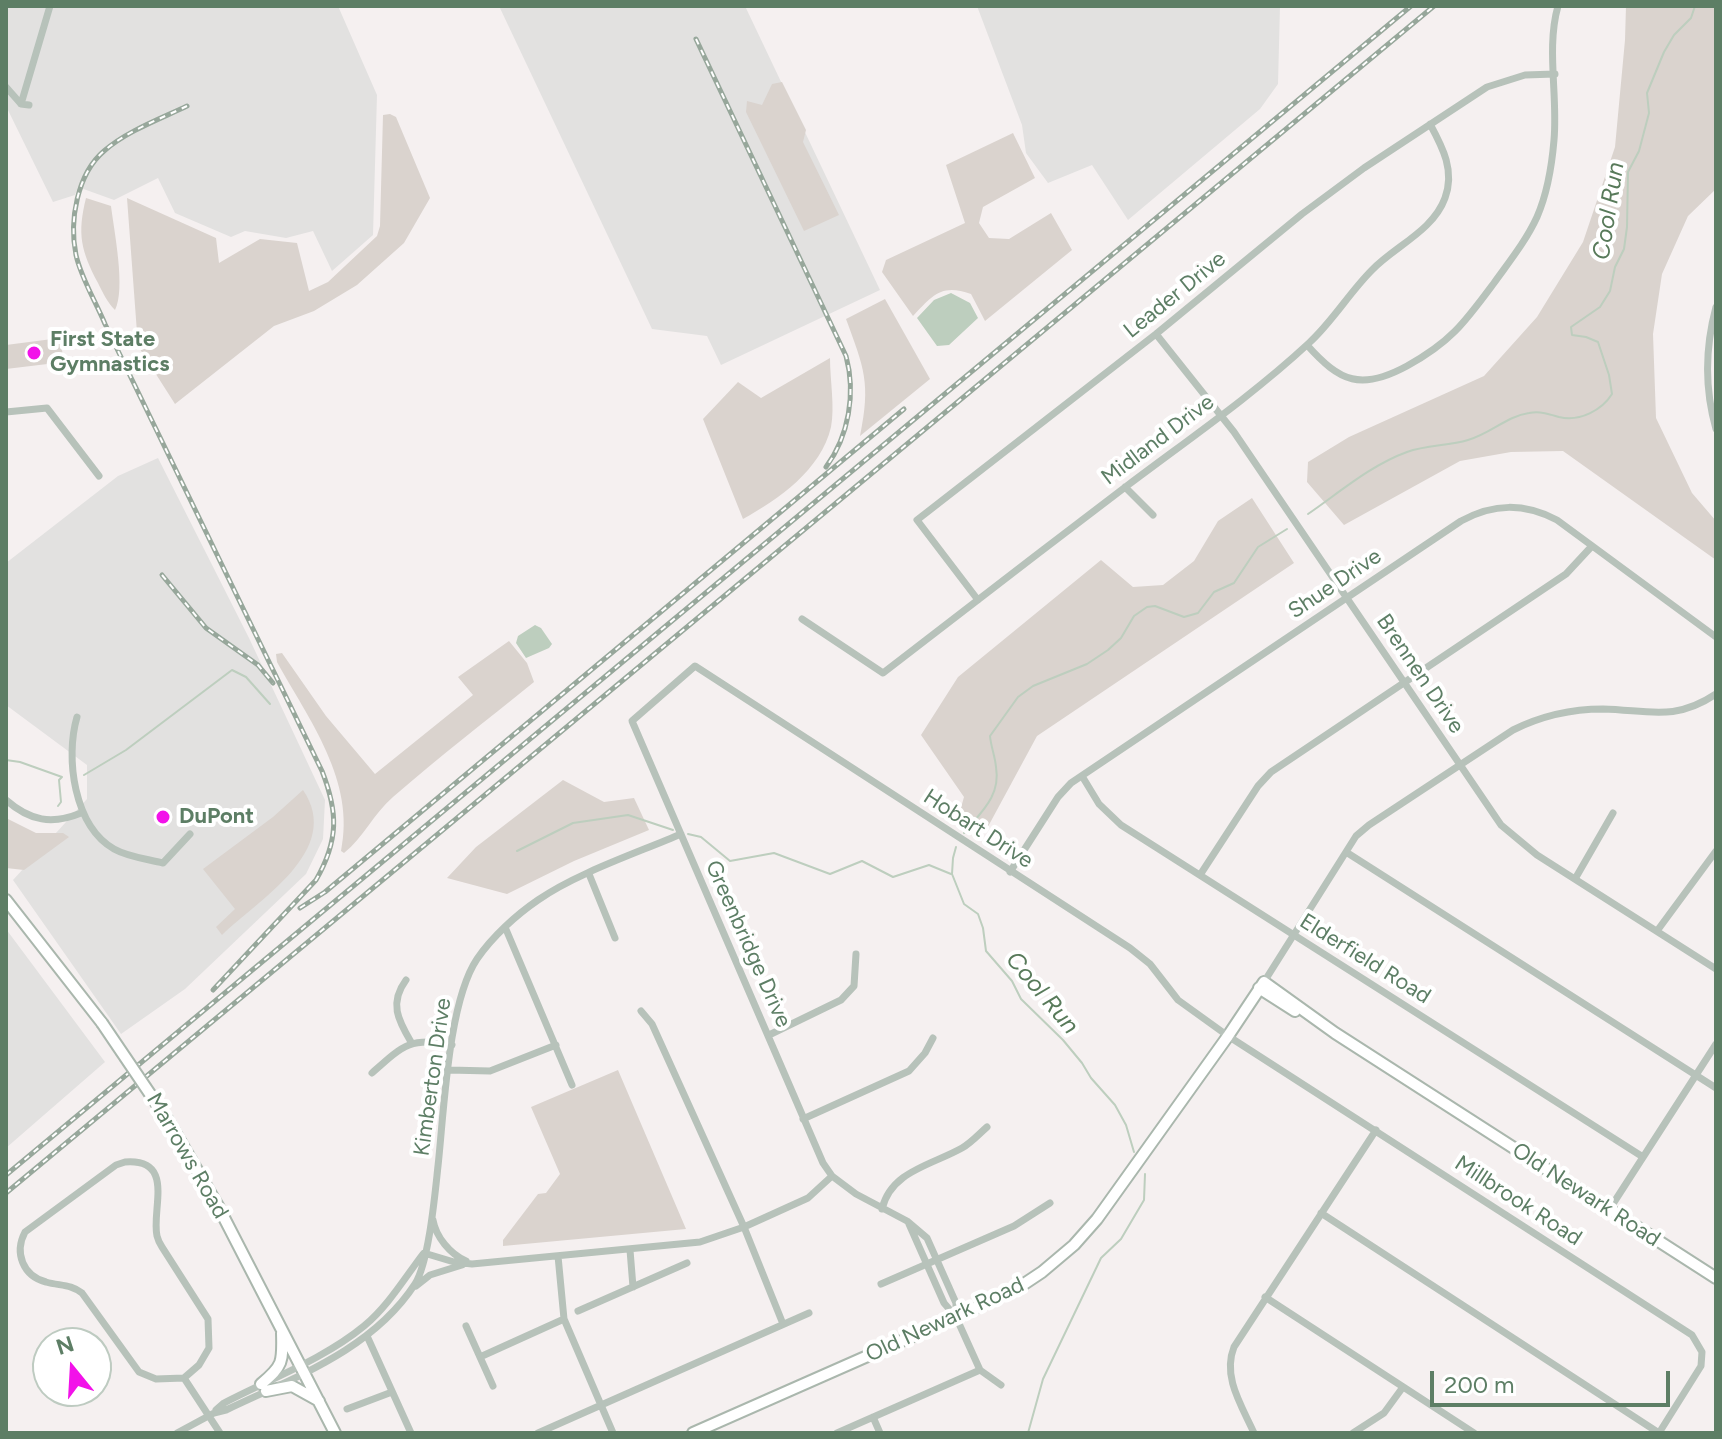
<!DOCTYPE html>
<style>
body{margin:0}
#map{position:relative;width:1722px;height:1439px;overflow:hidden;background:#f5f0f0;font-family:Figtree,sans-serif}
canvas{display:block}
.frame{position:absolute;inset:0;border:8px solid #5d7e65;pointer-events:none}
.north{position:absolute;left:32px;top:1327px;width:80px;height:80px;box-sizing:border-box;background:#fff;border:2px solid #becbc1;border-radius:50%;rotate:342deg;font-size:22px;font-weight:700;line-height:32px;text-align:center;color:#5d7e65}
.north::after{content:'';display:block;margin:auto;width:28px;height:36px;background:#f212e9;clip-path:polygon(50% 0,100% 100%,50% 72%,0 100%)}
.scale{position:absolute;left:1430px;top:1371px;width:240px;height:36px;box-sizing:border-box;border:4px solid #5d7e65;border-top:0;padding-left:10px;font-size:24px;line-height:28px;white-space:nowrap;color:#5d7e65;-webkit-text-stroke:6px #fff;paint-order:stroke}
</style>
<div id="map">
<canvas width="1722" height="1439"></canvas>
<div class="frame"></div>
<div class="north">N</div>
<div class="scale">200 m</div>
</div>
<script>
const c = document.querySelector('canvas').getContext('2d');
c.lineJoin = 'round';
function paint(path, color) { c.fillStyle = color; c.fill(path, 'evenodd'); }
function trace(path, color, width, dash) { c.strokeStyle = color; c.lineWidth = width; c.lineCap = dash ? 'butt' : 'round'; c.setLineDash(dash || []); c.stroke(path); }
function write(font, color, halo, rows, align = 'center') {
  c.font = font + ' Figtree,sans-serif'; c.lineWidth = 8; c.setLineDash([]); c.textBaseline = 'middle'; c.strokeStyle = halo; c.fillStyle = color; for (const [text, x, y, turn = 0] of rows) {
    c.save(); c.translate(x, y); c.rotate((+turn || 0) * Math.PI / 180); c.textAlign = isNaN(turn) ? turn : align; if (halo) c.strokeText(text, 0, 0); c.fillText(text, 0, 0); c.restore();
  }
}
paint(new Path2D(`
 M6 6H338L377 95 373 235 332 271 313 231 286 238 245 231 231 237 175 213 158 178 114 200 78 187 75 195 53 202 6 106Z
 M499 6H745L880 290 721 365 707 336 652 329Z
 M977 6H1280L1278 84 1260 109 1128 220 1092 165 1048 183 1026 153 1022 125Z
 M158 458 249 638 325 800 323 839 306 874 185 989 121 1034 13 880 87 799V765L6 705V563L118 476Z
 M6 929 105 1062 6 1148Z`), '#e2e1e0');
paint(new Path2D(`
 M1626 6H1716V189L1688 216 1662 274 1653 334 1656 418 1692 493 1716 521V560L1563 451 1511 452 1460 461 1344 525 1307 482 1308 462 1349 437 1484 376 1537 317 1583 242 1615 147 1625 40Z
 M782 82 806 130 803 142 839 215 804 231 746 112 747 101 762 105 772 84Z
 M390 114 396 117 430 198 404 243 357 285 314 311 274 326 175 404 138 346 127 198 216 238 219 263 260 239 297 243 309 291 328 282 377 236 380 226 383 115Z
 M1013 133 1035 178 983 207 979 223 989 238 1009 239 1051 213 1072 250 985 321 971 294C941 283 932 296 913 316L882 272 886 260 965 223 946 165Z
 M86 198 111 206C114 231 126 289 115 310 107 302 103 293 98 283 81 251 77 234 86 198Z
 M885 299 930 379 860 436C871 383 864 368 846 319Z
 M60 338 64 362 6 369V345Z
 M830 358C830 380 835 407 831 427 821 470 779 499 743 519L703 419 738 382 761 398Z
 M1252 498 1294 563 1037 736 984 834 958 818 964 797 921 735 958 677 1101 560 1133 587 1163 585 1194 561 1218 521Z
 M509 641 527 663 534 682C487 720 439 757 393 797 374 813 363 838 344 853L341 851C356 781 309 720 277 662L276 654 282 653 326 716 375 774 473 695 458 677Z
 M563 780 604 802 634 798 649 830 574 861 507 894 447 878 476 847Z
 M303 790C344 850 258 900 222 935L216 927 235 909 203 869 273 817Z
 M6 818 36 833H63L69 837 24 870 6 868Z
 M618 1070 686 1229 503 1246V1240L538 1194 546 1193 560 1174 531 1107Z`), '#dad3ce');
paint(new Path2D(`
 M951 293 970 303 978 318 949 345 937 346 917 318 934 300Z
 M535 625 541 628 552 644 549 648 526 658 516 643 518 636Z`), '#bdcebe');
trace(new Path2D(`
 M1308 514C1340 492 1371 465 1407 452 1427 445 1448 446 1468 440 1490 434 1507 416 1529 413 1541 411 1549 414 1559 417 1580 422 1602 410 1612 394L1609 375 1598 342 1586 337 1572 335 1571 327 1600 307 1610 291 1615 267 1624 249 1627 227 1628 172 1639 151 1649 113 1647 93 1664 52 1674 35 1691 18 1695 6
 M6 760 20 762 62 777 59 780 61 802 58 806
 M84 775 126 750 232 670 246 677 270 704
 M964 833C981 812 1001 796 996 767 995 756 991 747 990 736L1018 697 1033 686 1087 664 1108 650 1121 638 1134 616 1147 607 1155 606 1184 617 1198 613 1214 592 1234 583 1258 547 1287 529
 M688 834 701 837 730 861 774 853 830 874 862 861 893 877 929 865 951 874
 M956 847 953 858 952 874 964 904 978 914 983 928 986 951 1012 981 1021 999 1063 1040 1082 1063 1091 1078 1115 1105 1126 1125 1134 1152
 M517 851 573 823 628 815 673 830
 M1028 1433 1043 1379 1101 1258 1121 1239 1144 1200 1145 1174`), '#bdcebe', 2);
const secondary = new Path2D(`
 M6 900 102 1023
 M1259 988 1295 1011
 M169 1122 218 1206 335 1433
 M261 1384C283 1366 283 1362 282 1333
 M266 1391 292 1386 319 1401
 M693 1433 956 1317 1021 1286 1042 1272 1074 1245 1097 1219 1228 1036 1264 982 1335 1033 1716 1278`);
trace(secondary, '#aab7ad', 14);
trace(new Path2D(`
 M6 87 21 104 29 105
 M21 104 50 6
 M1716 307C1705 348 1704 387 1716 429
 M1156 334 1234 432 1501 825 1537 855 1716 969
 M1307 345C1340 382 1361 391 1407 366 1451 342 1465 322 1494 283 1509 262 1526 241 1537 217 1547 194 1552 164 1554 140 1558 96 1546 48 1558 6
 M6 412 47 408 99 476
 M1125 487 1153 515
 M978 600 917 520 1156 334 1302 214 1364 168 1487 87 1525 75 1555 74
 M802 619 883 673C964 611 1046 547 1128 485 1189 439 1253 395 1309 343 1333 321 1349 293 1372 270 1395 246 1433 231 1445 198 1455 171 1443 148 1430 124
 M77 717C65 758 74 826 114 849 128 857 147 859 163 863L190 834
 M1082 776 1099 804 1121 825 1643 1157
 M6 800C30 821 52 825 81 813
 M1346 852 1716 1088
 M1010 872 1058 797 1071 783 1461 521C1494 503 1524 503 1557 520L1716 637
 M589 874 615 938
 M1200 875 1258 786 1271 772 1566 574 1592 546
 M1575 879 1613 813
 M505 927 572 1085
 M1657 931 1716 851
 M406 980C389 1003 398 1020 411 1042
 M1264 982 1356 836 1369 825 1513 730C1541 716 1571 709 1603 709 1648 710 1674 722 1716 694
 M641 1011 652 1024 744 1227 783 1324
 M769 1035 841 1000 854 986 856 954
 M449 1070 490 1071 556 1045
 M372 1073C402 1046 411 1036 452 1045
 M803 1119 909 1071 925 1053 933 1038
 M125 1162C176 1158 151 1210 157 1236 158 1240 160 1244 162 1247L208 1319 209 1348 199 1365 184 1378 156 1379 139 1372 82 1293C71 1284 60 1286 46 1282 23 1276 14 1253 25 1232L116 1165Z
 M882 1209C891 1171 932 1165 962 1148 971 1143 979 1134 987 1127
 M1609 1210 1716 1044
 M1321 1213 1659 1433
 M433 1220C436 1237 450 1254 466 1261
 M909 1224 944 1303 956 1317
 M630 1250 633 1287
 M424 1253 454 1262 472 1264 700 1242 744 1227 808 1198 832 1176
 M558 1256 564 1319 613 1433
 M881 1284 1014 1226 1050 1203
 M416 1286 430 1275 462 1265
 M1265 1297 1474 1433
 M578 1311 687 1263
 M466 1326 493 1386
 M367 1336 411 1433
 M480 1357 564 1319
 M184 1378 220 1433
 M1001 1385 980 1370 956 1317V1303L927 1238 907 1221 856 1194 832 1176 823 1163 632 721 695 666 1130 948 1150 964 1178 1000 1228 1036 1692 1335 1702 1352 1701 1366 1659 1433
 M347 1409 392 1392
 M216 1410 224 1403C270 1379 324 1359 364 1326 388 1306 404 1279 423 1254
 M873 1417 880 1433
 M177 1433 214 1413 226 1410C295 1377 372 1350 415 1284 429 1262 435 1193 438 1166 444 1112 448 1002 477 959 492 937 516 915 538 900 577 873 637 853 681 834
 M538 1433 809 1313
 M837 1433 980 1370
 M1254 1433C1242 1406 1222 1377 1234 1347L1376 1130
 M1353 1433 1384 1413 1403 1387`), '#b7c2ba', 7);
trace(secondary, '#fff', 10);
const rail = new Path2D(`
 M696 39 846 356C856 393 849 436 826 467
 M187 106C160 119 127 131 104 151 77 174 69 221 76 255 81 278 96 302 105 324L322 771C338 812 339 840 316 880L213 990
 M162 575 206 628 258 665 273 683
 M300 908 325 892 904 409
 M6 1175 1411 6
 M6 1193 1434 6`);
trace(rail, '#97a79b', 5);
trace(rail, '#fff', 2, [6]);
const secondaryBridge = new Path2D(`
 M102 1023 169 1122`);
trace(secondaryBridge, '#aab7ad', 14, []);
trace(secondaryBridge, '#fff', 10);
for (const [x, y, r, color] of [
 [34,353,8,"#f212e9"],
 [163,817,8,"#f212e9"]
]) { const dot = new Path2D(); dot.arc(x, y, r, 0, 2 * Math.PI); c.fillStyle = color; c.fill(dot); trace(dot, '#fff', 3); }
write('22px', '#5d7e65', '#fff', [
 ["Leader Drive",1175,295,-39],
 ["Midland Drive",1158,440,-37],
 ["Shue Drive",1335,584,-34],
 ["Brennen Drive",1420,674,56],
 ["Hobart Drive",978,829,33],
 ["Greenbridge Drive",748,944,66],
 ["Elderfield Road",1365,959,32],
 ["Kimberton Drive",433,1077,-82],
 ["Marrows Road",187,1156,60],
 ["Old Newark Road",1586,1195,33],
 ["Millbrook Road",1518,1201,33],
 ["Old Newark Road",945,1320,-25]
]);
write('bold 22px', '#5d7e65', '#fff', [
 ["First State",50,340],
 ["Gymnastics",50,365],
 ["DuPont",179,817]
], 'left');
write('italic 24px', '#587a5a', '#fff', [
 ["Cool Run",1609,211,-81],
 ["Cool Run",1042,993,50]
]);
</script>
